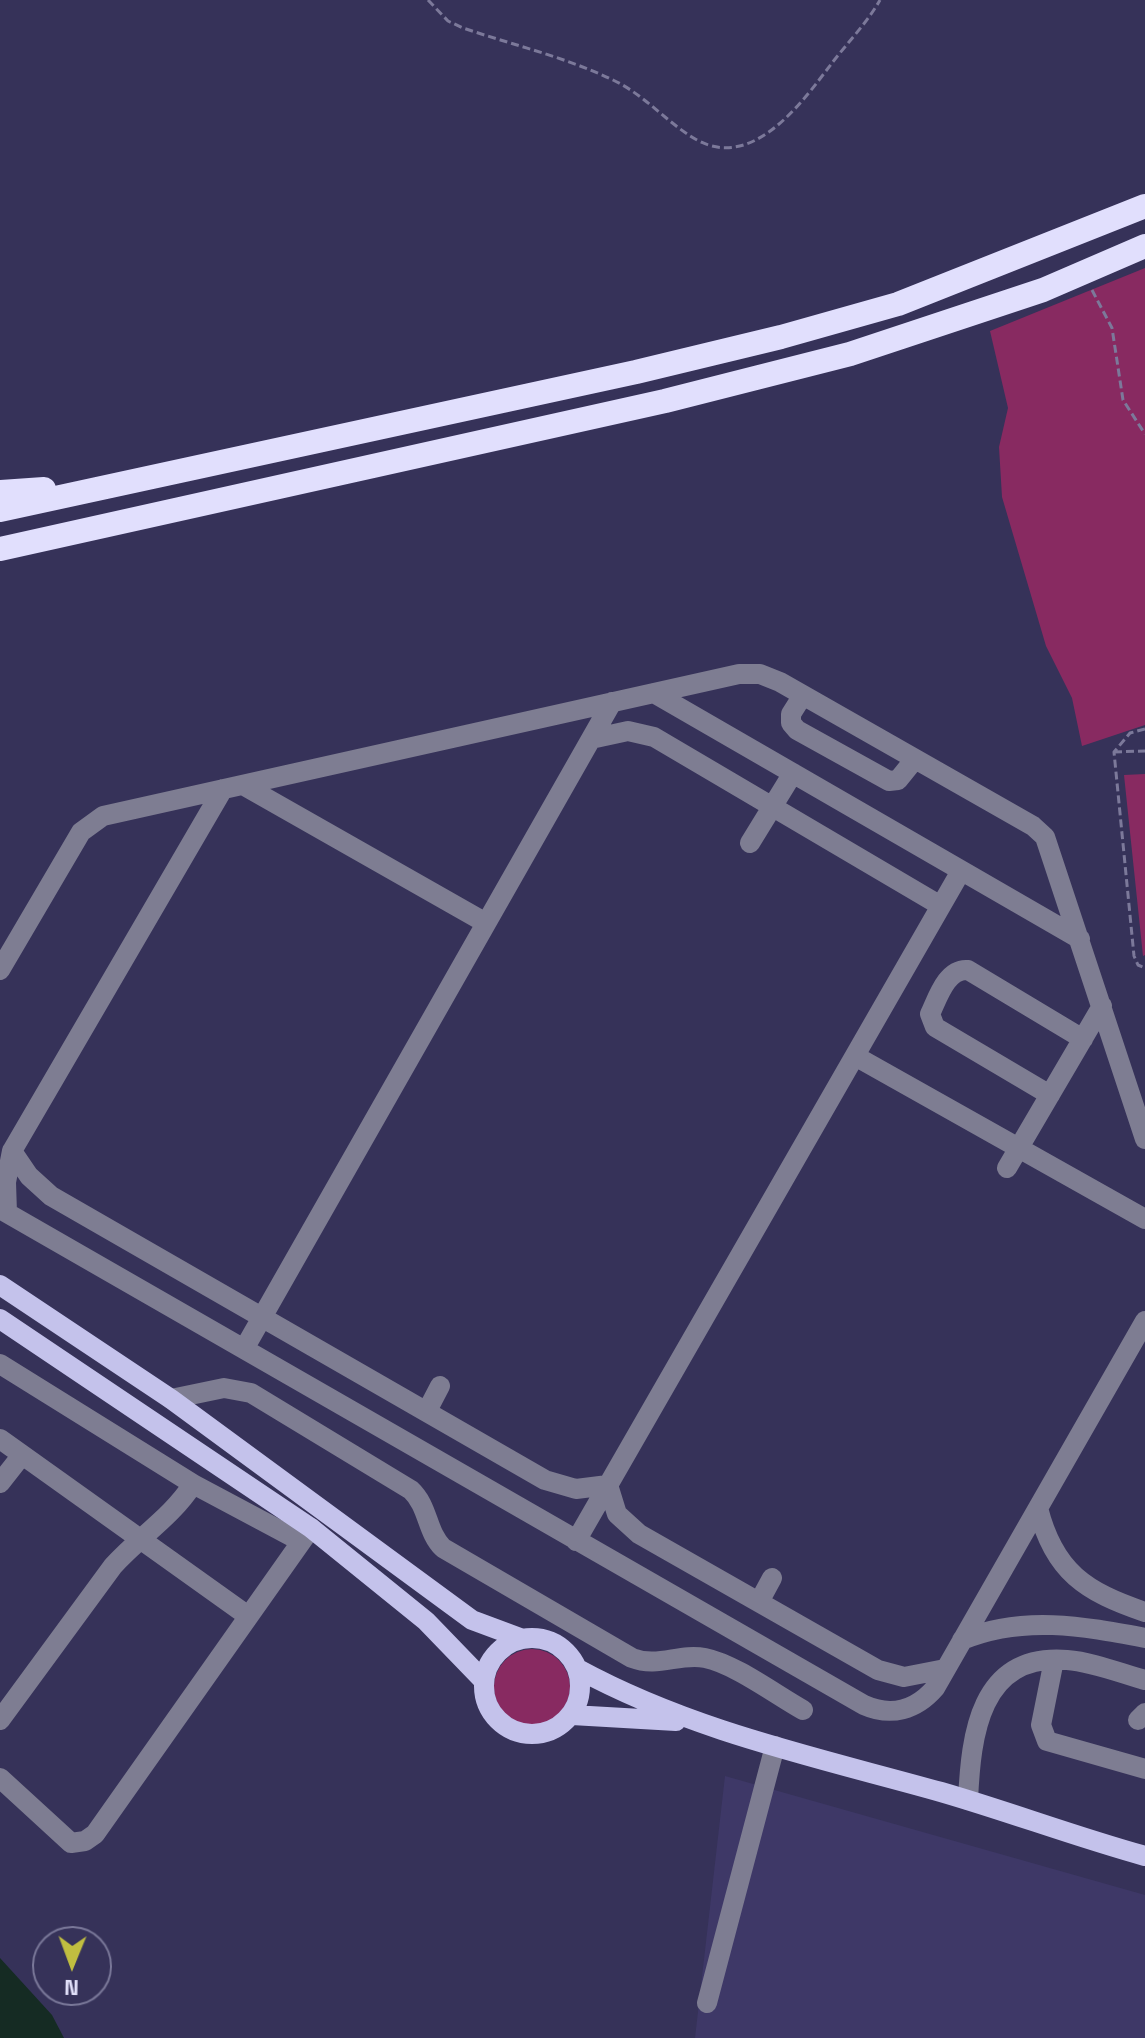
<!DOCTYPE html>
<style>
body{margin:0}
#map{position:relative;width:1145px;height:2038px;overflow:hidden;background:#363259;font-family:"Space Grotesk",sans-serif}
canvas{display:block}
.north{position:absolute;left:32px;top:1926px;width:80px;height:80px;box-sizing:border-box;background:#363259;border:2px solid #7a7899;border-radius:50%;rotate:181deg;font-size:22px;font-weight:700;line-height:32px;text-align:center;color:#e1e0f9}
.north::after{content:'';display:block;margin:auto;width:28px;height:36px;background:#c1be40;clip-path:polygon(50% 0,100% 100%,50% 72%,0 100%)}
</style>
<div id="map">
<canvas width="1145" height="2038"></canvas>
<div class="north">N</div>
</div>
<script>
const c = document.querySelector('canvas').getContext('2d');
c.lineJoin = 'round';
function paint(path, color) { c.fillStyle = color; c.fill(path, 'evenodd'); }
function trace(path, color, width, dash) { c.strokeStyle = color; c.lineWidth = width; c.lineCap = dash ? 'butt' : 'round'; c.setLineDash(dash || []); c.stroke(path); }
paint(new Path2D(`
 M725 1776 1145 1895V2038H695Z`), '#3e3867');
paint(new Path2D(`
 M1145 268V725L1082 746 1072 698 1046 646 1002 497 999 447 1008 408 990 331Z
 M1145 774V955L1143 956 1124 775Z
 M494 1687a38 38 0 1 1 76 0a38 38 0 1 1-76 0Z`), '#882a61');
paint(new Path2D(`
 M0 1958 52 2015 64 2038H0Z`), '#152b23');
trace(new Path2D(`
 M428 0 448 21 463 28C513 45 565 57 613 80 645 95 667 123 697 140 754 171 803 101 832 63 848 42 867 23 880 0
 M1092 290 1112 328 1123 400 1145 434
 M1145 729 1130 733 1114 752 1134 956 1138 965 1145 968
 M1114 752 1145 751`), '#7c799a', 3, [8, 4]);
trace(new Path2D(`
 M654 693 1080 939
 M803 695 791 714V723L797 730 889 781 898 780 915 759
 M591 739 628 731 654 737 941 906
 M243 785 486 923
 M750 843 793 773
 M0 970 81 832 103 816 739 674H760L780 682 1033 826 1045 837 1145 1139
 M855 1056 1145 1219
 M1050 1095 935 1027 930 1014C938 997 947 968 968 970L1083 1039
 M12 1151 29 1176 51 1196 545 1480 576 1489 608 1485 617 1514 639 1534 878 1670 904 1677 945 1669
 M1007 1168 1102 1006
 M0 1209 864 1705C891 1717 916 1710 935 1688L1145 1321
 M7 1213 6 1182 12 1151 223 789
 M244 1349 612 702
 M0 1364 193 1484 300 1541
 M171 1399 224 1388 251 1393 411 1490C429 1507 426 1531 443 1548L632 1658C658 1668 679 1653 705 1658 735 1664 776 1695 803 1710
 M427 1411 440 1386
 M0 1439 248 1616
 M0 1483 22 1455
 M1038 1508C1054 1572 1086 1592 1145 1612
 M576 1541 961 871
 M759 1602 772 1578
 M962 1640C1023 1615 1082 1626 1145 1638
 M1054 1660 1041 1725 1047 1741 1145 1769
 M0 1720 113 1566C140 1536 171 1518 193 1484
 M1138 1720 1145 1713
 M0 1778 71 1843 85 1841 95 1834 311 1528
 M968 1800C971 1736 979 1653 1067 1660 1093 1662 1120 1673 1145 1680
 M707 2003 775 1746`), '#7e7d92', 20);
trace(new Path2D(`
 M0 1285 171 1399 472 1620 523 1639
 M0 1319 311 1528 426 1621 484 1681
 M484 1686a48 48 0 1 1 96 0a48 48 0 1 1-96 0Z
 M578 1669C692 1731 816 1757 941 1792 1010 1812 1076 1837 1145 1856
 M572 1715 676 1721`), '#c4c2eb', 20);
trace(new Path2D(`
 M0 492 44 489
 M0 510 636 372 781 337 898 304 1145 206
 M0 549 665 401 850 354 1043 290 1145 246`), '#e1dffd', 24);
</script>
